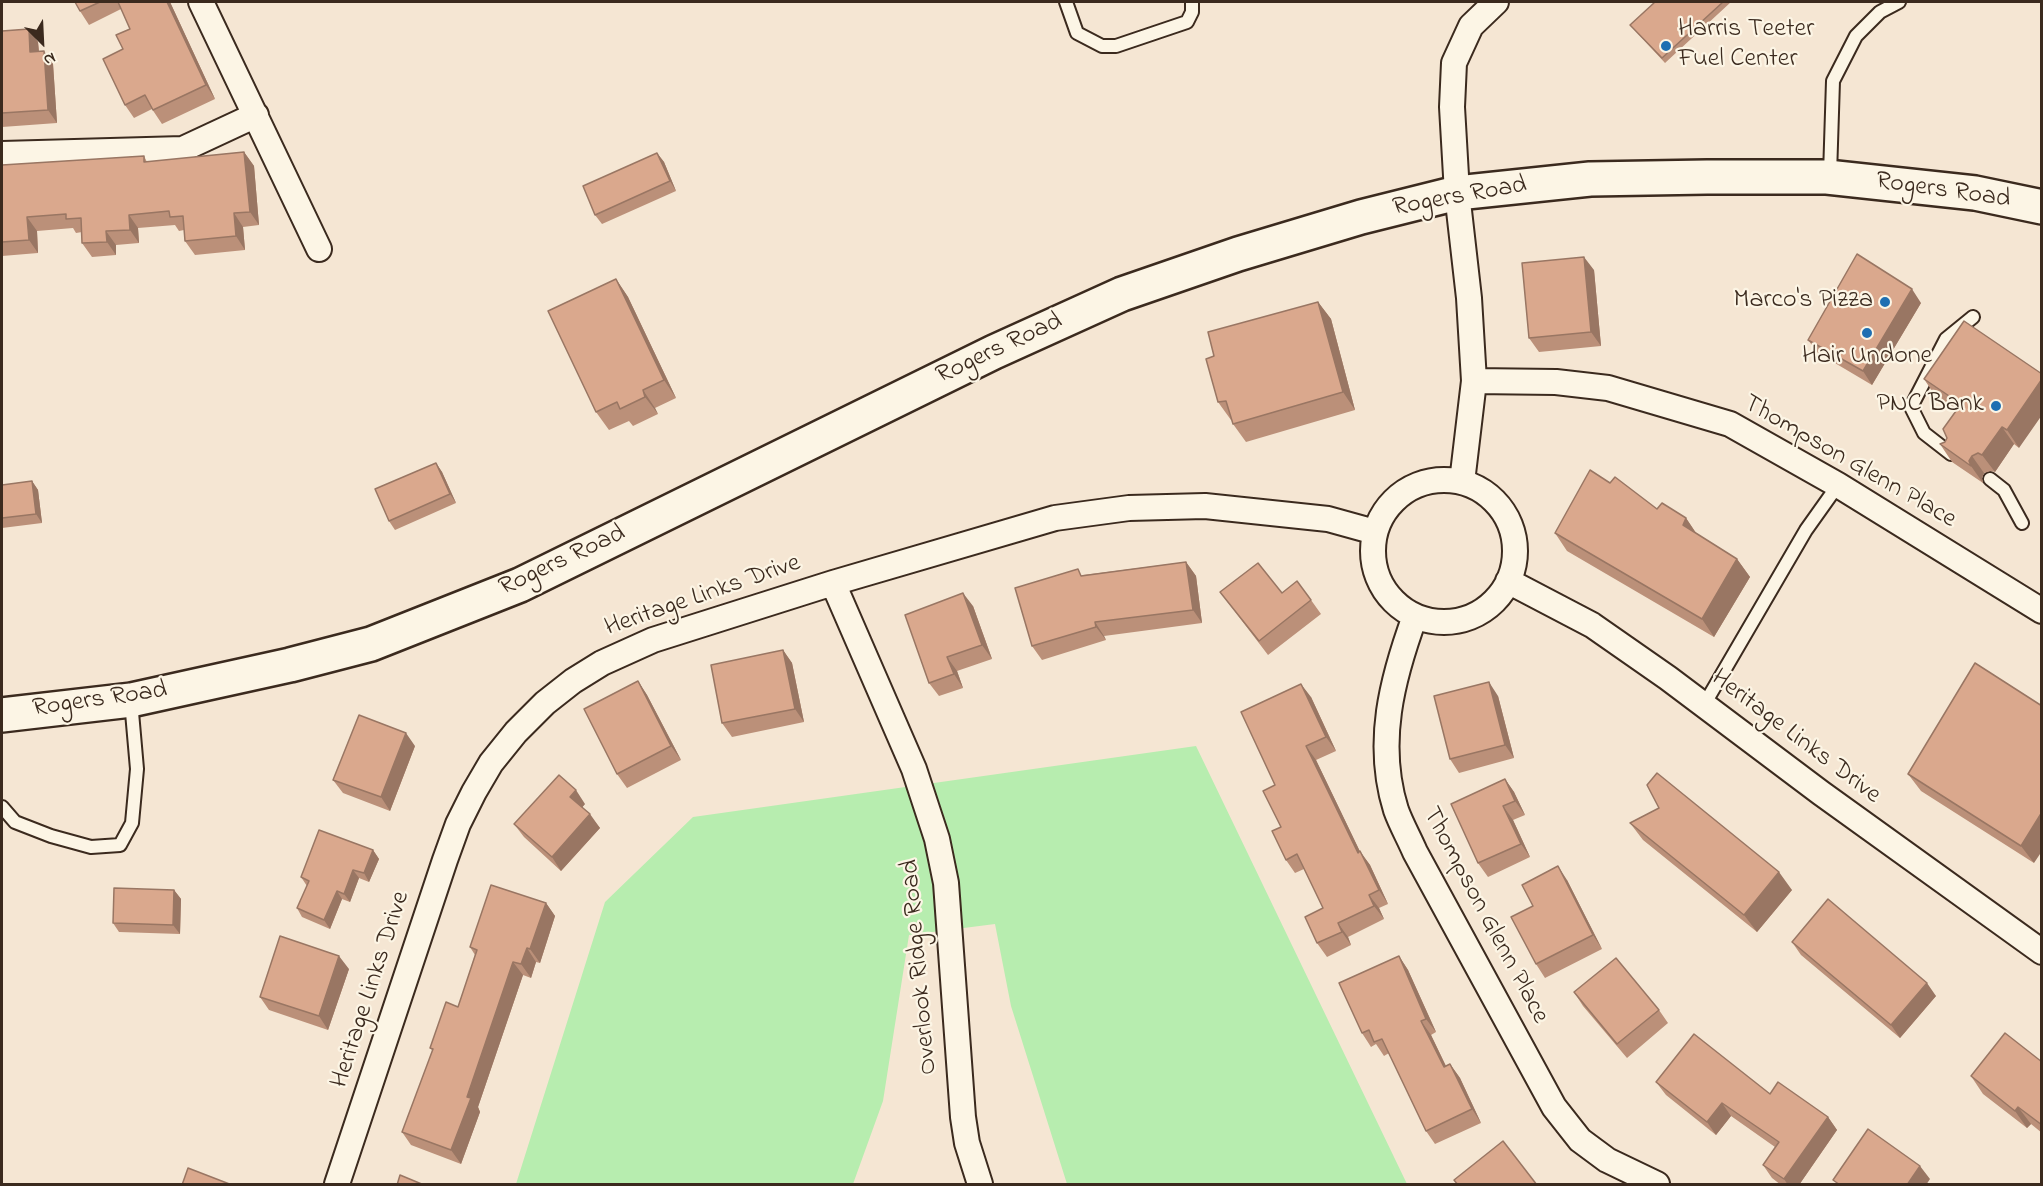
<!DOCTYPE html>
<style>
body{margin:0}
#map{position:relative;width:2043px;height:1186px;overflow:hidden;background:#f5e6d3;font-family:"Indie Flower",sans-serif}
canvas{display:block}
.frame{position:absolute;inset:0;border:3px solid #3b2a1e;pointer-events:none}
.north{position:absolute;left:12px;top:12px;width:60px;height:60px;-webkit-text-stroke:4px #fcf5e5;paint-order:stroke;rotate:156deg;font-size:16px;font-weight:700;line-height:24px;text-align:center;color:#3b2a1e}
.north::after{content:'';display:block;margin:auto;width:21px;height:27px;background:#3b2a1e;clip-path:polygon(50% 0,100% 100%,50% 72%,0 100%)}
</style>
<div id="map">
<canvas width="2043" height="1186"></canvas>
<div class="frame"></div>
<div class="north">N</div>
</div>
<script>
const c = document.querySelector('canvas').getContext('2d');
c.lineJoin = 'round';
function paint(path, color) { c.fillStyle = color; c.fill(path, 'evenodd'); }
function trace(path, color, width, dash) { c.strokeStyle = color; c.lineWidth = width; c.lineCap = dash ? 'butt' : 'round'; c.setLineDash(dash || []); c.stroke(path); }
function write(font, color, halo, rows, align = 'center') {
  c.font = font + ' "Indie Flower",sans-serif'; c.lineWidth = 4.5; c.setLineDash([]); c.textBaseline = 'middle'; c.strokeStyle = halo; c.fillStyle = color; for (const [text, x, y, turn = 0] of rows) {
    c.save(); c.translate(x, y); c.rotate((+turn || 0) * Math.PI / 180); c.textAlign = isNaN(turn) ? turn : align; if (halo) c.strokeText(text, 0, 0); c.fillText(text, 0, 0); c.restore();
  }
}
paint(new Path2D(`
 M1196 746 1407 1184H1067L1011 1006 995 924 909 935 883 1101 853 1184H516L605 902 693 817Z`), '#b7edaf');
const lane = new Path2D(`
 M1066 2 1077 33 1102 46H1116L1187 22 1192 12V2
 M1830 175 1833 81 1856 36 1880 12 1899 2
 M1951 454 1924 433 1911 407 1946 339 1973 317
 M1990 479 2004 490 2022 523
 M1704 705 1806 530 1838 485
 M2 807 15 822 51 836 91 847 120 845 132 823 137 769 131 701`);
const street = new Path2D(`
 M201 2 319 249
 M2 154 183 149 256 115
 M1474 381 1556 382 1608 388 1730 424 1838 485 2042 611
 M1373 551a71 71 0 1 1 142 0a71 71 0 1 1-142 0Z
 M1462 482 1474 381 1469 298 1457 193 1452 107 1454 63 1471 26 1496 2
 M1508 581 1592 625 1668 678 1821 793 2042 952
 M833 583 914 769 937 839 946 883 963 1117 967 1143 980 1184
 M1415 616C1392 679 1375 743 1396 810 1401 824 1409 838 1415 852L1554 1107 1580 1140 1607 1160 1657 1184
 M337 1184 445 860 458 824 474 792 491 763 516 732 545 703 573 681 602 663 653 640 833 583 1055 518 1129 508 1205 506 1328 519 1375 532`);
const secondary = new Path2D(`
 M2 715 131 700 290 665 371 644 520 585 994 352 1122 294 1238 254 1361 217 1457 193 1590 179 1707 177H1827L1975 193 2042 207`);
trace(lane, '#3b2a1e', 16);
trace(street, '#3b2a1e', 28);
trace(secondary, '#3b2a1e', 38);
trace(lane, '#fcf5e5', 12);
trace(street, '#fcf5e5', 24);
trace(secondary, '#fcf5e5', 33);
paint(new Path2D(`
 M75 2H170L215 99 162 124 152 109 134 118 125 105 123 49 130 29 121 9 89 25 80 11Z
 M1655 2H1731L1665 63 1630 25Z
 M29 29 38 42 39 51 53 64 57 123 2 127V31Z
 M244 152 254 166 259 225 243 227 245 250 195 255 185 241 184 230 179 231 175 225 138 228 139 243 116 245V255L92 257 82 243V232L76 233 73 228 37 231 38 253 2 256V164V165L144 156 147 162Z
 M657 153 664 162 676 191 602 224 595 215Z
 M1594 270 1601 346 1539 352 1529 338Z
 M616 279 628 297 676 398 655 408 658 414 633 426 629 421 609 430 596 412Z
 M1318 302 1331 319 1355 410 1246 442 1233 424 1232 420H1231L1218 402 1214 356Z
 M1921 303 1872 385 1818 353 1808 340Z
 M1964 321 2019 448 2014 444 1995 472 1991 471 1984 473 1982 478 1983 483 1952 462 1940 444 1945 442 1947 438 1956 410 1936 397 1924 379Z
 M436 463 442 472 456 503 395 530 389 521Z
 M32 481 38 490 42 523 2 528V485Z
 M1610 483 1657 509 1686 518 1696 533 1737 559 1750 577 1714 637 1567 551 1555 533Z
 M1186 562 1196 576 1202 623 1104 636 1106 640 1042 660 1032 646 1083 575Z
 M1220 592 1282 593 1311 600 1321 614 1268 655Z
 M973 606 992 659 957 671 963 688 939 696 929 683Z
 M783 650 792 663 804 722 732 737 722 723Z
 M1975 663 2034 863 1921 791 1908 774Z
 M638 681 647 695 681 760 627 788 617 774Z
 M1498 696 1514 758 1459 773 1450 759Z
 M1311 697 1336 751 1316 760 1360 852 1370 865 1388 904 1379 908 1384 919 1348 937 1351 945 1327 957 1317 943 1323 908 1304 869 1295 873 1286 860 1275 785Z
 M415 746 390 811 343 793 333 780Z
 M1505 779 1514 792 1525 815 1513 820 1530 857 1488 877 1478 863Z
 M585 804 582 807 600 828 561 871 524 837 514 824Z
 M1630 823 1792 890 1757 932 1643 840Z
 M373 850 379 859 369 882 359 878 350 902 342 899 330 929 302 917 297 908 307 886 301 877Z
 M1567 880 1602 949 1545 978 1536 964 1533 906Z
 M174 890 181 899 180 934 119 932 113 923Z
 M546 903 555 916 540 963 536 962 531 978 523 975 478 1107 480 1112 461 1164 411 1145 402 1132 433 1051 430 1048 458 1007 475 955 470 947Z
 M1792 942 1936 996 1900 1038 1801 955Z
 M1399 956 1408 970 1436 1032 1431 1035 1446 1066 1450 1064 1460 1078 1481 1123 1435 1144 1426 1131 1389 1053 1384 1056 1376 1044 1371 1047 1362 1033Z
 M349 969 328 1030 269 1010 260 997Z
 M1574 992 1659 1010 1668 1023 1627 1058 1583 1006Z
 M2042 1062V1133L2031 1124 2027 1128 1983 1094 1971 1076Z
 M1656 1082 1770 1094 1828 1117 1837 1130 1799 1185H1781L1772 1178 1763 1165 1775 1147 1731 1116 1716 1135 1666 1095Z`), '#bb9079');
paint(new Path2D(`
 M167 2H170L215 99 206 85Z
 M29 29 38 42 40 65 30 52Z
 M44 51 53 64 57 123 48 110Z
 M244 152 254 166 259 225 250 212Z
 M657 153 664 162 676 191 670 181Z
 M234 213 243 227 245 250 236 236Z
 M129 215 138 228 139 243 130 230Z
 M27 217 37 231 38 253 29 240Z
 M106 231 116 245V255L107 242Z
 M1584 257 1594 270 1601 346 1591 332Z
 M616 279 628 297 676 398 664 380Z
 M1912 289 1921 303 1872 385 1863 371Z
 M1318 302 1331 319 1355 410 1343 392Z
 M2042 379V415L2019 448 2007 430Z
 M643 390 655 408 658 414 645 397Z
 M2002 427 2014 444 1995 472 1982 455Z
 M1972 456 1984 473 1982 478 1983 483 1971 466 1969 461Z
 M436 463 442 472 456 503 450 494Z
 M32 481 38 490 42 523 36 514Z
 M1686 518 1698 536 1683 525Z
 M1737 559 1750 577 1714 637 1702 619Z
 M1186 562 1196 576 1202 623 1193 610Z
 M963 593 973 606 992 659 982 645Z
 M1095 622 1104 636 1106 640 1096 627Z
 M783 650 792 663 804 722 795 709Z
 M947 657 957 671 963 688 954 674Z
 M638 681 647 695 681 760 671 746Z
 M1489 682 1498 696 1514 758 1505 745Z
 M1301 684 1311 697 1336 751 1326 737Z
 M406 733 415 746 390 811 381 797Z
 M1306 746 1316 760 1367 866 1358 853Z
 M1505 779 1514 792 1525 815 1515 801Z
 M576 790 585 804 580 810 570 797Z
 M1503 806 1513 820 1530 857 1521 844Z
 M2042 812V851L2034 863 2021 846Z
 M590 814 600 828 561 871 552 857Z
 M373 850 379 859 369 882 364 873Z
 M1360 851 1370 865 1388 904 1379 890Z
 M1558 866 1567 880 1602 949 1593 935Z
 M353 870 359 878 350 902 344 894Z
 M1779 872 1792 890 1757 932 1744 915Z
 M174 890 181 899 180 934 173 925Z
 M337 891 342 899 330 929 324 920Z
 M1369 895 1379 908 1384 919 1374 906Z
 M546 903 555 916 540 963 530 949Z
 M1338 923 1348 937 1351 945 1342 932Z
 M527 948 536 962 531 978 521 964Z
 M339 956 349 969 328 1030 319 1016Z
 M1399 956 1408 970 1436 1032 1426 1019Z
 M513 962 523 975 478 1107 480 1112 461 1164 451 1150 467 1097Z
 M1927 983 1936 996 1900 1038 1891 1025Z
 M1421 1021 1431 1035 1453 1081 1444 1067Z
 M1450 1064 1460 1078 1481 1123 1472 1109Z
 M1722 1103 1731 1116 1716 1135 1707 1122Z
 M2018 1107 2031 1124 2027 1128 2015 1111Z
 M1828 1117 1837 1130 1799 1185H1788L1784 1179Z
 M1920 1166 1930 1179 1926 1185H1907Z`), '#997663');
const building = new Path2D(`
 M75 2H100L80 11Z
 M118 2H167L206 85 153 110 145 95 125 105 103 59 123 49 116 35 130 29Z
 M1655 2H1723L1662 58 1630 25Z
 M29 29 30 52 44 51 48 110 2 113V31Z
 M244 152 250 212 234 213 236 236 185 241 183 216 170 217 169 211 129 215 130 230 106 231 107 242 82 243 81 218 66 219V214L27 217 29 240 2 242V165L144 156V162Z
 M657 153 670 181 595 215 583 186Z
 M1857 254 1912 289 1863 371 1808 340Z
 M1584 257 1591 332 1529 338 1522 263Z
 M616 279 664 380 643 390 645 397 620 409 617 402 596 412 548 311Z
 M1318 302 1343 392 1233 424 1226 401 1218 402 1206 359 1214 356 1208 332Z
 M1964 321 2042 374V379L2007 430 2002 427 1982 455 1978 453 1972 456 1969 461 1971 466 1940 444 1945 442 1947 438 1943 429 1961 404 1924 379Z
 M436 463 450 494 389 521 375 489Z
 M1590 470 1610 483 1615 477 1657 509 1662 503 1686 518 1683 525 1737 559 1702 619 1555 533Z
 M32 481 36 514 2 518V485Z
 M1186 562 1193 610 1095 622 1096 627 1032 646 1015 588 1078 569 1081 576Z
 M1258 563 1282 593 1297 581 1311 600 1259 641 1220 592Z
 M963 593 982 645 947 657 954 674 929 683 905 615Z
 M783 650 795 709 722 723 711 665Z
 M1975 663 2042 706V812L2021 846 1908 774Z
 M638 681 671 746 617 774 584 709Z
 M1489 682 1505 745 1450 759 1434 696Z
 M1301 684 1326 737 1306 746 1358 853 1360 851 1379 890 1369 895 1374 906 1338 923 1342 932 1317 943 1305 917 1323 908 1297 854 1286 860 1272 831 1281 827 1263 791 1275 785 1241 712Z
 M359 715 406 733 381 797 333 780Z
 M1657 773 1779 872 1744 915 1630 823 1659 808 1647 785Z
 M559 775 576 790 570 797 590 814 552 857 514 824Z
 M1505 779 1515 801 1503 806 1521 844 1478 863 1451 804Z
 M319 830 373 850 364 873 353 870 344 894 337 891 324 920 297 908 309 881 301 877Z
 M1558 866 1593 935 1536 964 1511 917 1533 906 1522 885Z
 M491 885 546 903 530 949 527 948 521 964 513 962 467 1097 471 1098 451 1150 402 1132 433 1049 430 1048 446 1002 458 1007 477 950 470 947Z
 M114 888 174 890 173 925 113 923Z
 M1828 899 1927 983 1891 1025 1792 942Z
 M280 936 339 956 319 1016 260 997Z
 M1399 956 1426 1019 1421 1021 1444 1067 1450 1064 1472 1109 1426 1131 1382 1039 1374 1042 1369 1030 1362 1033 1339 983Z
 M1616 958 1659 1010 1617 1044 1574 992Z
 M2005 1033 2042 1062V1125L2018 1107 2015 1111 1971 1076Z
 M1694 1034 1770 1094 1778 1082 1828 1117 1784 1179 1763 1165 1779 1142 1722 1103 1707 1122 1656 1082Z
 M1868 1129 1920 1166 1907 1185H1840L1833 1180Z
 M1503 1141 1537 1185H1458L1454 1180Z
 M188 1168 232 1185H182Z
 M400 1175 424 1185H397Z`);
paint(building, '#daa88d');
trace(building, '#997663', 1.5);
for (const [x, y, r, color] of [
 [1666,46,6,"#1f6fb2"],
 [1885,302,6,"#1f6fb2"],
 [1867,333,6,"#1f6fb2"],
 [1996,406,6,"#1f6fb2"]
]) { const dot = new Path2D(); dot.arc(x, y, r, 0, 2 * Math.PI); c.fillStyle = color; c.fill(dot); trace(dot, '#fcf5e5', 2); }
write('26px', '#3b2a1e', '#fcf5e5', [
 ["Harris Teeter",1678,31,"left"],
 ["Fuel Center",1678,61,"left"],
 ["Marco's Pizza",1873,302],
 ["Hair Undone",1867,358,"center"],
 ["PNC Bank",1984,406]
], 'right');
write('26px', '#3b2a1e', '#fcf5e5', [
 ["Rogers Road",1943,192,8],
 ["Rogers Road",1460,198,-10],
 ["Rogers Road",1000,350,-25],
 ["Thompson Glenn Place",1849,463,30],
 ["Rogers Road",563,562,-25],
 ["Heritage Links Drive",703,597,-19],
 ["Rogers Road",100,701,-8],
 ["Heritage Links Drive",1795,738,37],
 ["Thompson Glenn Place",1484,916,62],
 ["Overlook Ridge Road",921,967,-95],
 ["Heritage Links Drive",372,990,-72]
]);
</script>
